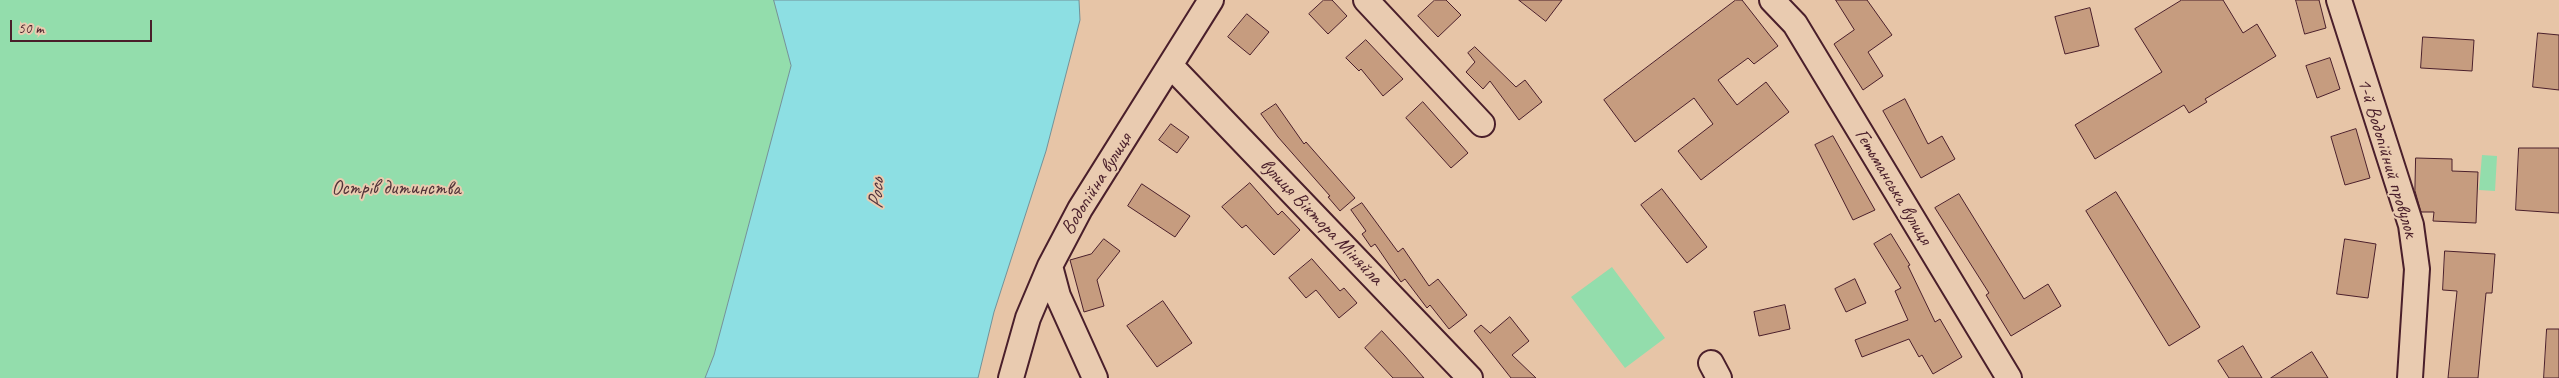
<!DOCTYPE html>
<meta charset="utf-8">
<style>
body{margin:0}
#map{position:relative;width:2559px;height:378px;overflow:hidden;background:#e7c5a7;font-family:Caveat,sans-serif}
canvas{display:block}
.scale{position:absolute;left:10px;top:20px;width:142px;height:22px;box-sizing:border-box;border:2px solid #4a1f2b;border-top:0;padding-left:6px;font-size:15px;line-height:18px;white-space:nowrap;color:#4a1f2b;-webkit-text-stroke:4px #e9cbb0;paint-order:stroke}
</style>
<div id="map">
<canvas width="2559" height="378"></canvas>
<div class="scale">50 m</div>
</div>
<script>
const c = document.querySelector('canvas').getContext('2d');
c.lineJoin = 'round';
function paint(path, color) { c.fillStyle = color; c.fill(path, 'evenodd'); }
function trace(path, color, width, dash) { c.strokeStyle = color; c.lineWidth = width; c.lineCap = dash ? 'butt' : 'round'; c.setLineDash(dash || []); c.stroke(path); }
function write(font, color, halo, rows, align = 'center') {
  c.font = font + ' Caveat,sans-serif'; c.lineWidth = 4; c.setLineDash([]); c.textBaseline = 'middle'; c.strokeStyle = halo; c.fillStyle = color; for (const [text, x, y, turn = 0] of rows) {
    c.save(); c.translate(x, y); c.rotate((+turn || 0) * Math.PI / 180); c.textAlign = isNaN(turn) ? turn : align; if (halo) c.strokeText(text, 0, 0); c.fillText(text, 0, 0); c.restore();
  }
}
paint(new Path2D(`
 M0 0H774L791 66 714 355 705 378H0Z
 M2482 155 2497 156 2495 191 2479 190Z
 M1612 267 1665 338 1625 368 1571 297Z`), '#93ddac');
const water = new Path2D(`
 M774 0H1079L1080 20 1046 151 994 312 978 378H705L714 355 791 66Z`);
paint(water, '#8ddfe3');
trace(water, '#729299', 1);
const building = new Path2D(`
 M1324 0H1332L1347 16 1328 34 1309 14Z
 M1435 0H1446L1461 15 1438 37 1418 16Z
 M1519 0H1562L1546 21Z
 M1736 0H1742L1778 46 1754 64 1748 58 1718 80 1737 105 1766 82 1789 112 1701 180 1678 151 1713 124 1694 98 1635 142 1604 100Z
 M1836 0H1867L1892 35 1868 52 1883 76 1863 90 1834 44 1854 30Z
 M2182 0H2223L2243 33 2257 24 2276 56 2205 99 2207 102 2189 113 2184 105 2095 159 2075 125 2162 72 2135 29Z
 M2296 0H2319L2326 28 2305 34Z
 M2090 8 2099 46 2065 54 2055 17Z
 M1247 14 1269 32 1250 55 1228 37Z
 M2538 33 2559 35V90L2533 87Z
 M2423 37 2474 40 2472 71 2421 68Z
 M1366 40 1403 79 1383 96 1361 69 1359 71 1346 58Z
 M1475 47 1516 87 1525 80 1542 102 1519 120 1490 81 1483 89 1466 72 1475 62 1468 53Z
 M2330 58 2340 89 2317 98 2306 66Z
 M1905 99 1928 144 1942 136 1955 159 1921 178 1883 111Z
 M1423 102 1468 153 1451 168 1406 118Z
 M1276 104 1304 144 1306 142 1355 198 1340 211 1328 197 1330 196 1278 137 1261 114Z
 M1171 124 1189 137 1177 153 1159 140Z
 M2356 129 2370 178 2345 185 2331 137Z
 M1833 136 1875 210 1853 220 1815 145Z
 M2519 148H2559V213L2516 210Z
 M2416 158 2452 159V171L2478 172 2476 223 2433 221 2434 212H2421L2415 191Z
 M1250 183 1278 215 1282 211 1300 230 1274 255 1246 225 1242 228 1222 207Z
 M1142 184 1190 216 1175 237 1128 206Z
 M1662 189 1707 247 1687 263 1641 205Z
 M2116 192 2200 327 2169 346 2086 211Z
 M1959 194 2024 299 2048 284 2061 306 2011 336 1986 295 1989 293 1935 208Z
 M1362 203 1398 252 1403 248 1429 286 1438 279 1467 315 1449 329 1430 305 1427 308 1405 279 1401 282 1375 244 1371 247 1362 234 1366 231 1351 210Z
 M1891 234 1910 265 1908 266 1935 322 1940 319 1962 357 1933 374 1922 355 1919 357 1909 339 1862 357 1855 340 1908 320 1895 291 1901 288 1874 244Z
 M1104 239 1120 251 1097 280 1104 306 1084 312 1070 260 1091 254Z
 M2345 239 2376 244 2368 298 2337 294Z
 M2445 251 2495 254 2492 293H2486L2478 378H2448L2457 291 2443 290Z
 M1312 259 1340 291 1344 288 1357 303 1339 318 1316 290 1306 298 1289 278Z
 M1855 279 1866 303 1846 312 1835 289Z
 M1163 301 1192 343 1157 367 1127 326Z
 M1785 305 1790 329 1759 336 1754 312Z
 M1510 317 1529 341 1512 355 1536 378H1511L1474 331 1481 325 1490 333Z
 M2547 329H2559V378H2544Z
 M1382 331 1404 355 1424 378H1393L1365 348Z
 M2243 346 2262 378H2229L2218 361Z
 M2312 352 2328 378H2271Z`);
paint(building, '#c69c7f');
trace(building, '#4a1f2b', 1);
const minor = new Path2D(`
 M1366 0 1482 124
 M1772 0 1795 24 2009 378
 M2339 0 2411 225 2417 269 2410 378
 M1171 66 1470 378
 M1711 363 1719 378
 M1011 378 1028 318 1050 266
 M1095 378 1058 296 1050 266 1080 209 1211 0`);
trace(minor, '#4a1f2b', 28);
trace(minor, '#e9cbb0', 24);
write('20px', '#4a1f2b', '#e9cbb0', [
 ["1-й Водопійний провулок",2387,158,73],
 ["Водопійна вулиця",1097,184,-58],
 ["Гетьманська вулиця",1893,187,59],
 ["вулиця Віктора Міняйла",1321,222,46]
]);
write('20px', '#513238', '#e9cbb0', [
 ["Острів дитинства",396,189]
]);
write('italic 21px', '#51323d', '#e9cbb0', [
 ["Рось",877,194,-87]
]);
</script>
